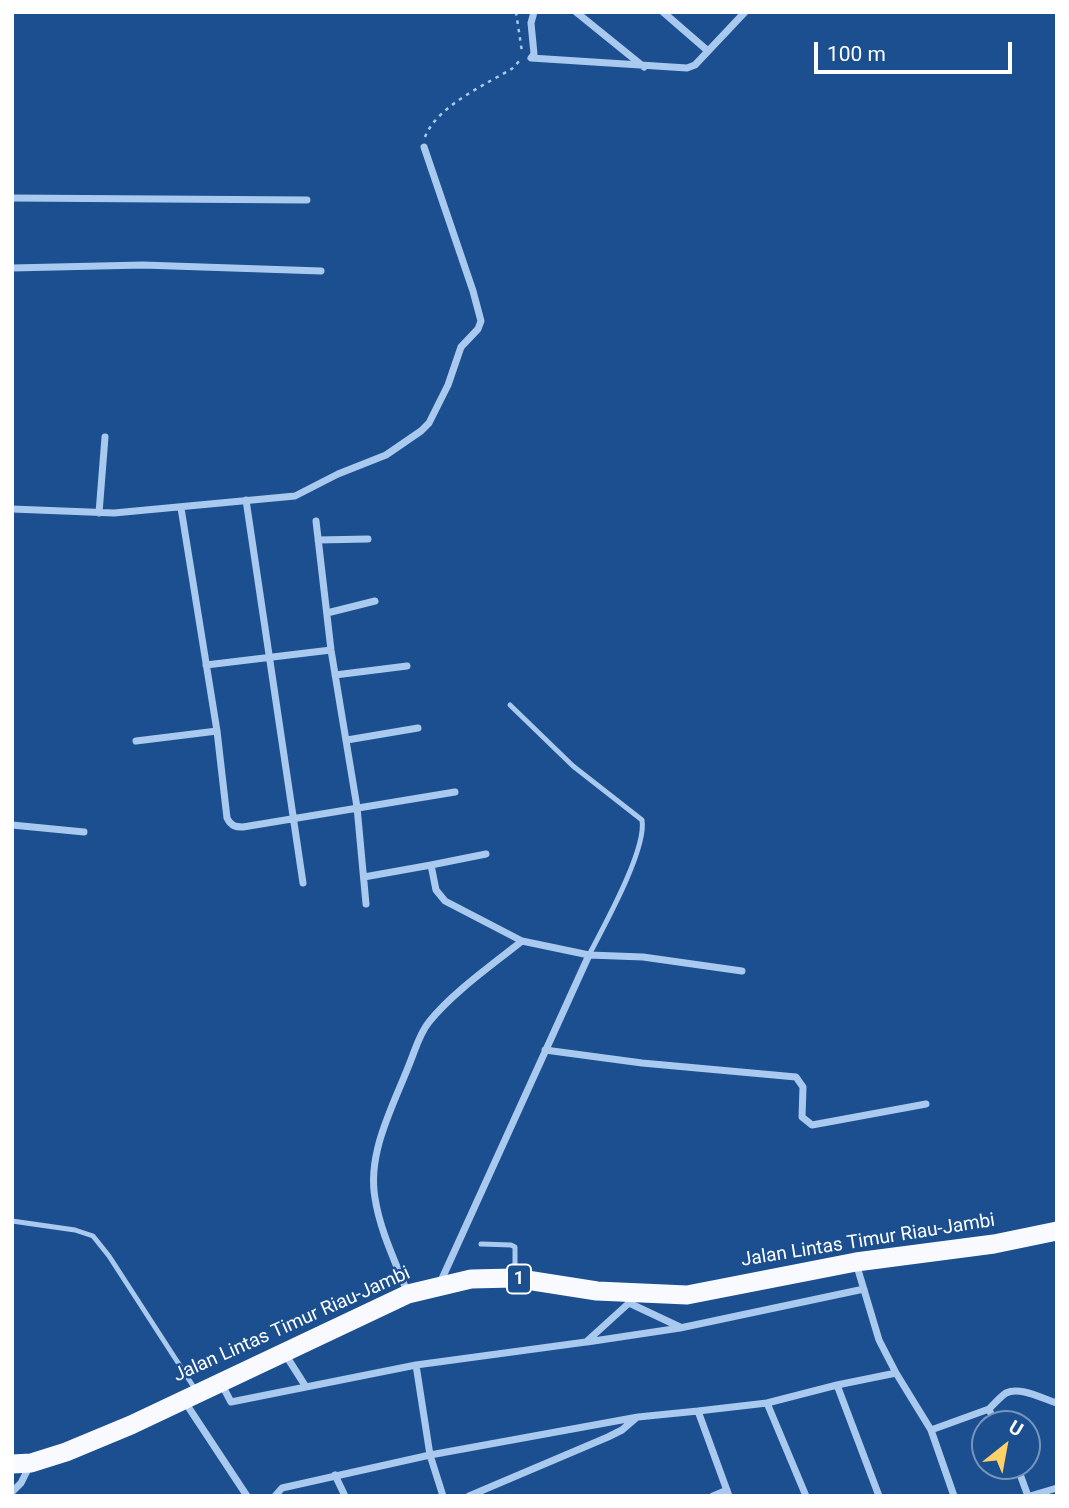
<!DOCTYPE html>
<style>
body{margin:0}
#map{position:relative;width:1069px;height:1508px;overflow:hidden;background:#1b4f8f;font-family:Roboto,sans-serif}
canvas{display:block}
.frame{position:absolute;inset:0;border:14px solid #fff;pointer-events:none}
.north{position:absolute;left:971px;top:1410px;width:70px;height:70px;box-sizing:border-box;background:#1b4f8f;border:2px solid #7695bc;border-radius:50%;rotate:31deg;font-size:19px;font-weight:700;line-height:28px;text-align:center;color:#fff}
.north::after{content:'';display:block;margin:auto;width:24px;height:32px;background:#ffd166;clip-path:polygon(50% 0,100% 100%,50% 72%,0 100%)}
.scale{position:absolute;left:814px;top:42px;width:198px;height:32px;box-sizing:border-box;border:4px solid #fff;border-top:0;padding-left:9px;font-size:21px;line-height:24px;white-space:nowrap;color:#fff;-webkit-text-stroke:5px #1b4f8f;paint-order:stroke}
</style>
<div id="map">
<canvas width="1069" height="1508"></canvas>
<div class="frame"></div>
<div class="north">U</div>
<div class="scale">100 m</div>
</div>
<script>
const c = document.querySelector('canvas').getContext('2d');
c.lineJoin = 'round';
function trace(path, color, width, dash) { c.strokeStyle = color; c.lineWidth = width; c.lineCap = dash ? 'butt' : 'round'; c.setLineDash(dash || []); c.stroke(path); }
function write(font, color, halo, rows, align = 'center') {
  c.font = font + ' Roboto,sans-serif'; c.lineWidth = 5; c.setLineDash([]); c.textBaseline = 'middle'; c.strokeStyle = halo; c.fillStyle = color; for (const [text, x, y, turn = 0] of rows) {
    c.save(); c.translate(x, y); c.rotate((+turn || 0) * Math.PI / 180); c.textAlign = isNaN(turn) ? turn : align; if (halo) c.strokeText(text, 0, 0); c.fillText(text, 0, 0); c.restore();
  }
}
trace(new Path2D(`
 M516 12 522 52
 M425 137C437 106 485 85 513 68L521 59`), '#a9c9ee', 2.5, [3.5, 5]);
trace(new Path2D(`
 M510 705 573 766 642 820C647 849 604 926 589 955
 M12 1221 75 1230 93 1236 109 1256 195 1389
 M481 1244 511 1245 515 1247V1275`), '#a9c9ee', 5);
trace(new Path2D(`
 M534 12 531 23 534 54 531 58 687 68 695 65 745 12
 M576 12 644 67
 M663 12 708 51
 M12 198 307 200
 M12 268 143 265 321 271
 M246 500 303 883
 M181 508 217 731 227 818C231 826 235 827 243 827L455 792
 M12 509 114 513 295 496 338 474 386 455 421 431 429 423 448 385 461 347 478 329 481 321 473 291 424 147
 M99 513 105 437
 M316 521 331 650 357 807 366 904
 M318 540 368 539
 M327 613 375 601
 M206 665 331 650
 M335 675 407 666
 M347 740 418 728
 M136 741 217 731
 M12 825 84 832
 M431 865 486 854
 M364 877 431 865 436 890 445 901 522 941
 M545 1050 642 1063 796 1077 803 1087 802 1117 812 1125 926 1104
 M856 1263 879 1340 896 1373 931 1430 954 1496
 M440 1283 589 955 643 957 742 971
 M408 1294C396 1263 380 1231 375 1198 367 1153 393 1106 409 1065 415 1051 419 1034 429 1022 452 993 492 965 522 941L589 955
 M629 1303 680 1327
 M587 1342 680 1328 864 1289
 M285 1354 306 1387 416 1365 586 1342 629 1303V1293
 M416 1365 430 1455 443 1496
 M221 1383 231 1402 306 1387
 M185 1402 247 1496
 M989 1409C994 1404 1000 1397 1006 1393 1020 1386 1043 1399 1057 1403
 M931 1430 989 1409 995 1424
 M1017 1466 1028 1496
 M335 1475 345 1496
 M12 1492 21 1483 29 1467
 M275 1496 282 1488 430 1455 638 1417 698 1411
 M469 1496 608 1437 622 1430 636 1418
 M713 1496 727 1490
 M729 1496 698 1411 767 1403
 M806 1496 767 1403 837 1385
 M879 1496 837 1385 896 1373
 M1030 1496 1057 1488`), '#a9c9ee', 7);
trace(new Path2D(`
 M12 1464 31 1463 66 1452 131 1425 408 1294 471 1279 514 1278 597 1291 687 1295 856 1262 994 1244 1057 1231`), '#f8faff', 19);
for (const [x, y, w] of [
 [519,1279,24]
]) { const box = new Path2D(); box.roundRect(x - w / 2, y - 14.5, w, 29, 5); c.fillStyle = '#1b4f8f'; c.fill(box); trace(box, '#fff', 2); }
write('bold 18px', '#fff', null, [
 ["1",519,1279]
]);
write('19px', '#fff', '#1b4f8f', [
 ["Jalan Lintas Timur Riau-Jambi",868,1241,-9],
 ["Jalan Lintas Timur Riau-Jambi",292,1325,-24]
]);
</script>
